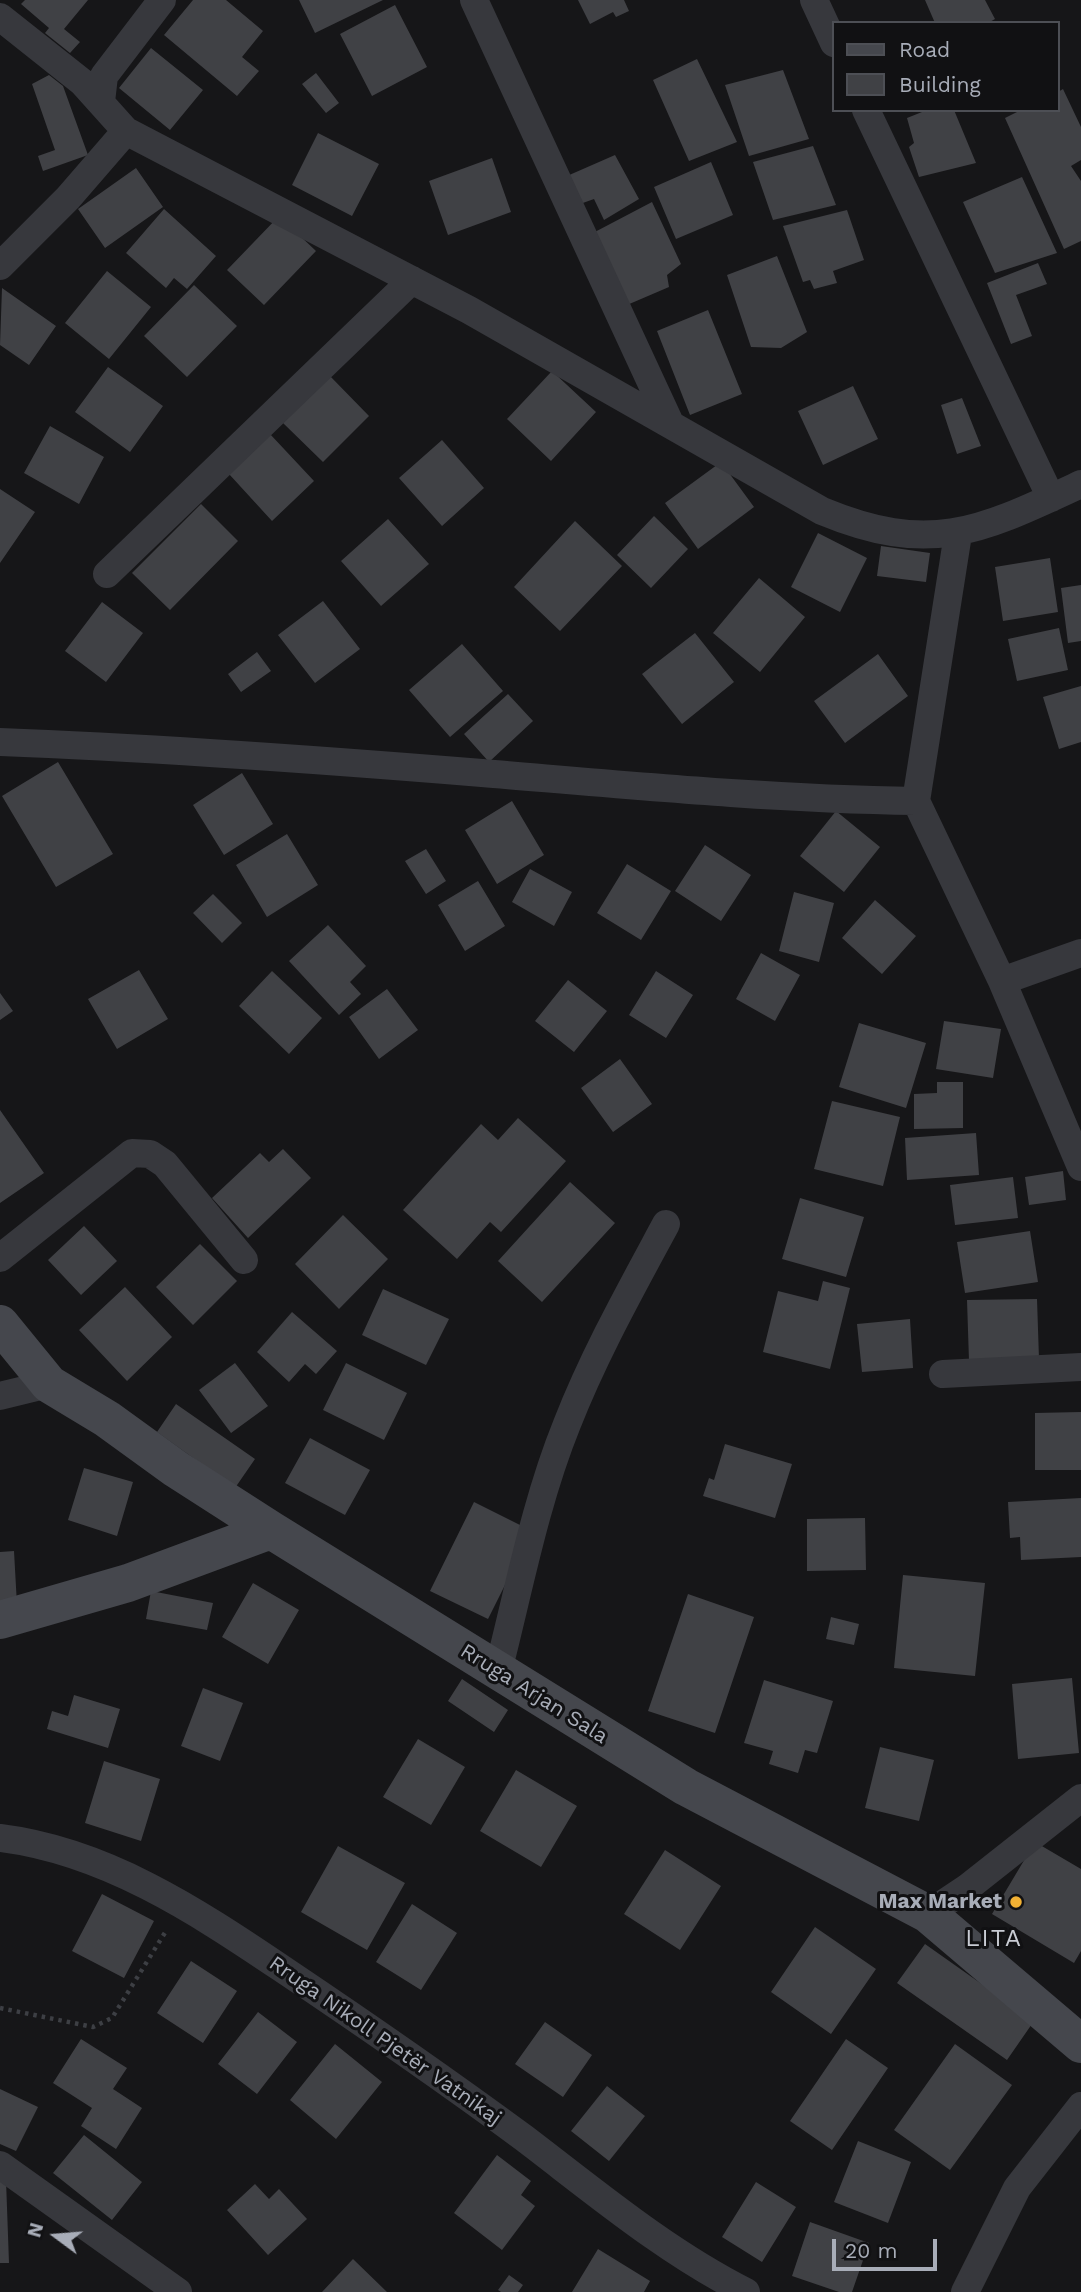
<!DOCTYPE html>
<meta charset="utf-8">
<style>
body{margin:0}
#map{position:relative;width:1081px;height:2292px;overflow:hidden;background:#161618;font-family:"Work Sans",sans-serif}
canvas{display:block}
.legend{position:absolute;left:832px;top:21px;width:228px;height:91px;box-sizing:border-box;background:#111113;border:2px solid #4d4f55;margin:0;padding:9px 12px;list-style:none;font-size:21px;color:#a8adb8}
.legend li{display:flex;align-items:center;gap:14px;height:35px}
.legend b{width:35px;border:2px solid #4d4f55}
.north{position:absolute;left:21px;top:2201px;width:70px;height:70px;-webkit-text-stroke:5px #111113;paint-order:stroke;rotate:286deg;font-size:19px;font-weight:700;line-height:28px;text-align:center;color:#a8adb8}
.north::after{content:'';display:block;margin:auto;width:24px;height:32px;background:#a8adb8;clip-path:polygon(50% 0,100% 100%,50% 72%,0 100%)}
.scale{position:absolute;left:832px;top:2239px;width:105px;height:32px;box-sizing:border-box;border:4px solid #a8adb8;border-top:0;padding-left:9px;font-size:21px;line-height:24px;white-space:nowrap;color:#a8adb8;-webkit-text-stroke:5px #111113;paint-order:stroke}
</style>
<div id="map">
<canvas width="1081" height="2292"></canvas>
<ul class="legend">
<li><b style="height:9px;background:#45474d"></b>Road</li>
<li><b style="height:19px;background:#404145"></b>Building</li>
</ul>
<div class="north">N</div>
<div class="scale">20 m</div>
</div>
<script>
const c = document.querySelector('canvas').getContext('2d');
c.lineJoin = 'round';
function paint(path, color) { c.fillStyle = color; c.fill(path, 'evenodd'); }
function trace(path, color, width, dash) { c.strokeStyle = color; c.lineWidth = width; c.lineCap = dash ? 'butt' : 'round'; c.setLineDash(dash || []); c.stroke(path); }
function write(font, color, halo, rows, align = 'center') {
  c.font = font + ' "Work Sans",sans-serif'; c.lineWidth = 6; c.setLineDash([]); c.textBaseline = 'middle'; c.strokeStyle = halo; c.fillStyle = color; for (const [text, x, y, turn = 0] of rows) {
    c.save(); c.translate(x, y); c.rotate((+turn || 0) * Math.PI / 180); c.textAlign = isNaN(turn) ? turn : align; if (halo) c.strokeText(text, 0, 0); c.fillText(text, 0, 0); c.restore();
  }
}
paint(new Path2D(`
 M25 0H88L64 29 80 42 70 53 45 33 49 28 21 4Z
 M193 0H226L263 31 242 57 259 71 237 96 164 35Z
 M299 0H383L315 33Z
 M578 0H624L629 11 616 17 613 12 590 24Z
 M925 0H985L995 19 988 23H935Z
 M395 5 427 67 372 96 340 34Z
 M151 48 203 90 170 130 119 88Z
 M697 59 737 142 689 161 653 80Z
 M783 70 809 139 749 156 725 85Z
 M316 73 339 103 326 113 302 84Z
 M49 75 63 86 88 155 43 171 38 156 55 150 32 84Z
 M1063 89 1081 127V160L1071 166 1081 181V241L1064 249 1005 118 1021 110H1058V92Z
 M927 110H954L976 163 919 177 909 147 914 143 907 118Z
 M318 133 379 164 352 216 292 185Z
 M813 146 836 205 773 220 753 162Z
 M615 155 639 199 604 220 594 199 580 204 567 176Z
 M492 158 511 212 448 235 429 181Z
 M711 162 733 215 676 239 654 187Z
 M136 168 163 207 105 248 78 209Z
 M1022 177 1057 253 995 273 963 202Z
 M652 202 681 264 667 275 669 287 627 305 591 234Z
 M164 209 216 256 187 289 174 278 166 288 126 253Z
 M847 210 864 260 833 271 837 283 814 289 810 280 803 282 783 226Z
 M279 216 316 251 264 305 227 270Z
 M777 256 807 332 781 348 751 347 727 275Z
 M1038 263 1047 284 1016 295 1032 336 1011 344 987 283Z
 M107 271 151 307 109 359 65 323Z
 M194 285 237 326 187 377 144 336Z
 M2 288 56 326 29 365 0 345Z
 M708 310 742 394 690 415 657 331Z
 M108 367 163 406 130 452 75 412Z
 M552 371 596 412 551 461 507 419Z
 M330 376 369 416 323 462 283 423Z
 M853 386 878 439 823 465 798 411Z
 M962 398 981 446 957 454 941 405Z
 M50 426 104 457 79 504 24 473Z
 M270 434 314 481 272 521 229 474Z
 M442 440 484 488 442 526 399 478Z
 M721 462 754 507 698 549 665 503Z
 M0 489 35 512 0 563Z
 M201 504 238 541 170 610 132 573Z
 M654 516 688 549 651 588 617 555Z
 M388 519 429 564 381 606 341 561Z
 M575 521 622 566 560 631 514 587Z
 M818 533 867 558 840 612 791 587Z
 M881 546 930 553 926 582 877 576Z
 M1050 558 1058 612 1003 621 995 567Z
 M759 578 805 617 760 672 713 633Z
 M1081 585V641L1068 643 1061 588Z
 M323 601 360 649 315 683 278 635Z
 M102 602 143 633 106 682 65 651Z
 M1059 628 1068 670 1017 681 1008 639Z
 M695 633 734 682 682 724 642 674Z
 M462 644 503 691 450 737 409 690Z
 M257 652 271 671 241 692 228 674Z
 M878 654 908 696 845 743 814 701Z
 M1081 686V742L1059 749 1043 697Z
 M508 694 533 721 489 762 464 734Z
 M58 762 113 854 56 887 2 796Z
 M242 773 273 824 224 855 193 805Z
 M512 801 544 855 497 884 465 830Z
 M836 811 880 847 844 892 800 856Z
 M287 834 318 885 267 917 236 865Z
 M705 845 751 875 721 921 675 891Z
 M426 849 446 881 426 894 405 861Z
 M627 864 671 891 641 940 597 913Z
 M530 869 572 892 554 926 512 902Z
 M478 881 505 926 465 951 438 905Z
 M794 892 834 903 819 962 779 951Z
 M213 894 242 923 222 943 193 913Z
 M875 900 916 936 882 974 842 938Z
 M328 925 366 966 350 982 361 994 339 1015 289 961Z
 M761 953 800 975 775 1021 736 999Z
 M139 970 168 1019 117 1049 88 999Z
 M272 971 322 1018 289 1054 239 1006Z
 M656 971 693 995 666 1038 629 1015Z
 M568 980 607 1011 574 1052 535 1021Z
 M387 989 418 1030 379 1059 349 1017Z
 M0 993 13 1011 0 1020Z
 M944 1021 1001 1029 993 1078 936 1069Z
 M859 1023 926 1043 906 1108 839 1087Z
 M620 1059 652 1104 613 1132 581 1088Z
 M937 1082H963V1128L914 1129V1094L937 1093Z
 M832 1101 900 1117 883 1186 814 1169Z
 M0 1110 44 1173 0 1203Z
 M518 1118 566 1161 501 1232 490 1222 457 1259 403 1210 481 1124 498 1140Z
 M976 1133 979 1175 907 1180 905 1138Z
 M283 1149 311 1178 248 1238 212 1198 260 1153 269 1162Z
 M1063 1171 1066 1200 1029 1205 1025 1177Z
 M1013 1177 1018 1218 955 1225 950 1185Z
 M570 1182 615 1223 542 1302 498 1261Z
 M800 1198 864 1217 846 1277 782 1259Z
 M343 1215 388 1259 339 1309 295 1264Z
 M84 1226 117 1261 81 1295 48 1260Z
 M1030 1231 1038 1282 965 1293 957 1242Z
 M200 1244 237 1281 193 1325 156 1287Z
 M823 1281 850 1288 830 1369 763 1352 778 1291 818 1301Z
 M125 1287 172 1337 127 1381 79 1330Z
 M383 1289 449 1319 426 1365 362 1335Z
 M1037 1299 1039 1359 969 1361 967 1300Z
 M292 1312 337 1351 316 1374 305 1364 289 1382 257 1352Z
 M910 1319 913 1368 862 1372 857 1324Z
 M235 1363 268 1406 231 1433 199 1390Z
 M346 1363 407 1393 384 1440 323 1410Z
 M176 1404 255 1459 235 1488 157 1432Z
 M1081 1412V1470H1035V1413Z
 M310 1438 370 1470 345 1515 285 1483Z
 M725 1444 792 1464 775 1518 703 1496 709 1478 714 1480Z
 M84 1468 133 1482 117 1536 68 1520Z
 M1081 1498V1557L1021 1560 1020 1537 1010 1538 1008 1502Z
 M474 1502 532 1531 488 1619 430 1591Z
 M865 1518 866 1570 807 1571V1519Z
 M14 1551 17 1605 0 1606V1552Z
 M903 1575 985 1583 975 1676 894 1668Z
 M253 1583 299 1610 268 1664 222 1637Z
 M151 1591 213 1603 207 1630 146 1619Z
 M688 1594 754 1617 715 1733 648 1711Z
 M831 1617 859 1624 854 1645 826 1639Z
 M1072 1678 1079 1753 1018 1759 1012 1684Z
 M462 1679 508 1710 494 1732 448 1701Z
 M764 1680 833 1701 817 1753 805 1750 798 1773 769 1764 773 1751 744 1743Z
 M203 1688 243 1703 220 1761 181 1746Z
 M74 1695 120 1709 108 1748 47 1729 52 1711 68 1716Z
 M418 1739 465 1767 431 1825 383 1797Z
 M880 1747 934 1760 919 1821 865 1808Z
 M104 1761 160 1779 141 1841 85 1823Z
 M516 1770 577 1806 541 1867 480 1831Z
 M1035 1842 1081 1869V1951L1074 1963 992 1914Z
 M338 1846 405 1883 367 1950 301 1912Z
 M665 1850 721 1886 680 1950 624 1914Z
 M102 1894 154 1921 124 1978 72 1951Z
 M412 1904 457 1933 421 1990 376 1962Z
 M815 1927 876 1969 831 2034 771 1992Z
 M925 1944 1034 2021 1007 2060 897 1983Z
 M191 1961 237 1991 203 2043 157 2013Z
 M258 2012 297 2042 257 2094 218 2064Z
 M545 2022 592 2055 563 2097 515 2064Z
 M81 2039 127 2068 113 2089 142 2108 116 2149 81 2126 92 2108 53 2083Z
 M846 2039 888 2068 832 2150 790 2121Z
 M335 2044 382 2082 336 2139 290 2100Z
 M955 2044 1012 2085 950 2170 894 2130Z
 M607 2086 645 2116 609 2161 571 2131Z
 M0 2089 38 2107 16 2151 0 2144Z
 M84 2135 142 2182 112 2220 53 2173Z
 M858 2141 911 2162 888 2223 834 2202Z
 M497 2155 531 2181 521 2195 535 2206 502 2250 454 2213Z
 M6 2180 9 2263H0V2181Z
 M756 2182 796 2207 762 2262 722 2237Z
 M255 2184 269 2199 279 2189 307 2219 268 2255 227 2210Z
 M810 2222 869 2243 852 2292H839L792 2276Z
 M598 2249 650 2281 644 2292H572Z
 M353 2259 387 2292H322Z
 M509 2275 523 2285 518 2292H501L498 2290Z`), '#404145');
trace(new Path2D(`
 M0 2008 93 2027 112 2018 166 1931`), '#3d3f44', 4.5, [3.5, 5]);
trace(new Path2D(`
 M474 0 669 421
 M814 0 834 43
 M0 17 82 82 126 131 469 310 822 511C931 556 980 531 1081 484
 M101 102 104 76 162 0
 M866 110 1051 498
 M0 266 68 198 126 131
 M958 534 916 801 1002 981 1081 1167
 M107 574 412 280
 M0 742C161 748 322 760 482 773 627 785 771 799 916 801
 M1002 981 1081 953
 M0 1258 132 1153 150 1154 165 1164 244 1260
 M943 1374 1081 1367
 M0 1396 49 1384
 M498 1671C519 1589 535 1503 567 1424 594 1355 631 1289 666 1224
 M0 1838C105 1851 195 1910 281 1968 363 2023 444 2079 524 2138 595 2192 665 2251 746 2292
 M928 1914 967 1888 1081 1798
 M0 2165 178 2292
 M965 2292 1017 2188 1081 2106`), '#37383d', 28);
trace(new Path2D(`
 M0 1324 49 1384 107 1419 176 1469 271 1530 686 1787 928 1914 1081 2044
 M0 1620 128 1583 271 1530`), '#45474d', 38);
for (const [x, y, r, color] of [
 [1016,1902,7,"#f2b134"]
]) { const dot = new Path2D(); dot.arc(x, y, r, 0, 2 * Math.PI); c.fillStyle = color; c.fill(dot); trace(dot, '#111113', 2.5); }
write('21px', '#a8adb8', '#111113', [
 ["Rruga Arjan Sala",534,1694,32],
 ["Rruga Nikoll Pjetër Vatnikaj",385,2041,35]
]);
write('bold 21px', '#a8adb8', '#111113', [
 ["Max Market",1002,1902]
], 'right');
c.letterSpacing = '2px';
write('24px', '#c9ccd4', '#111113', [
 ["LITA",994,1939]
]);
c.letterSpacing = '0px';
</script>
